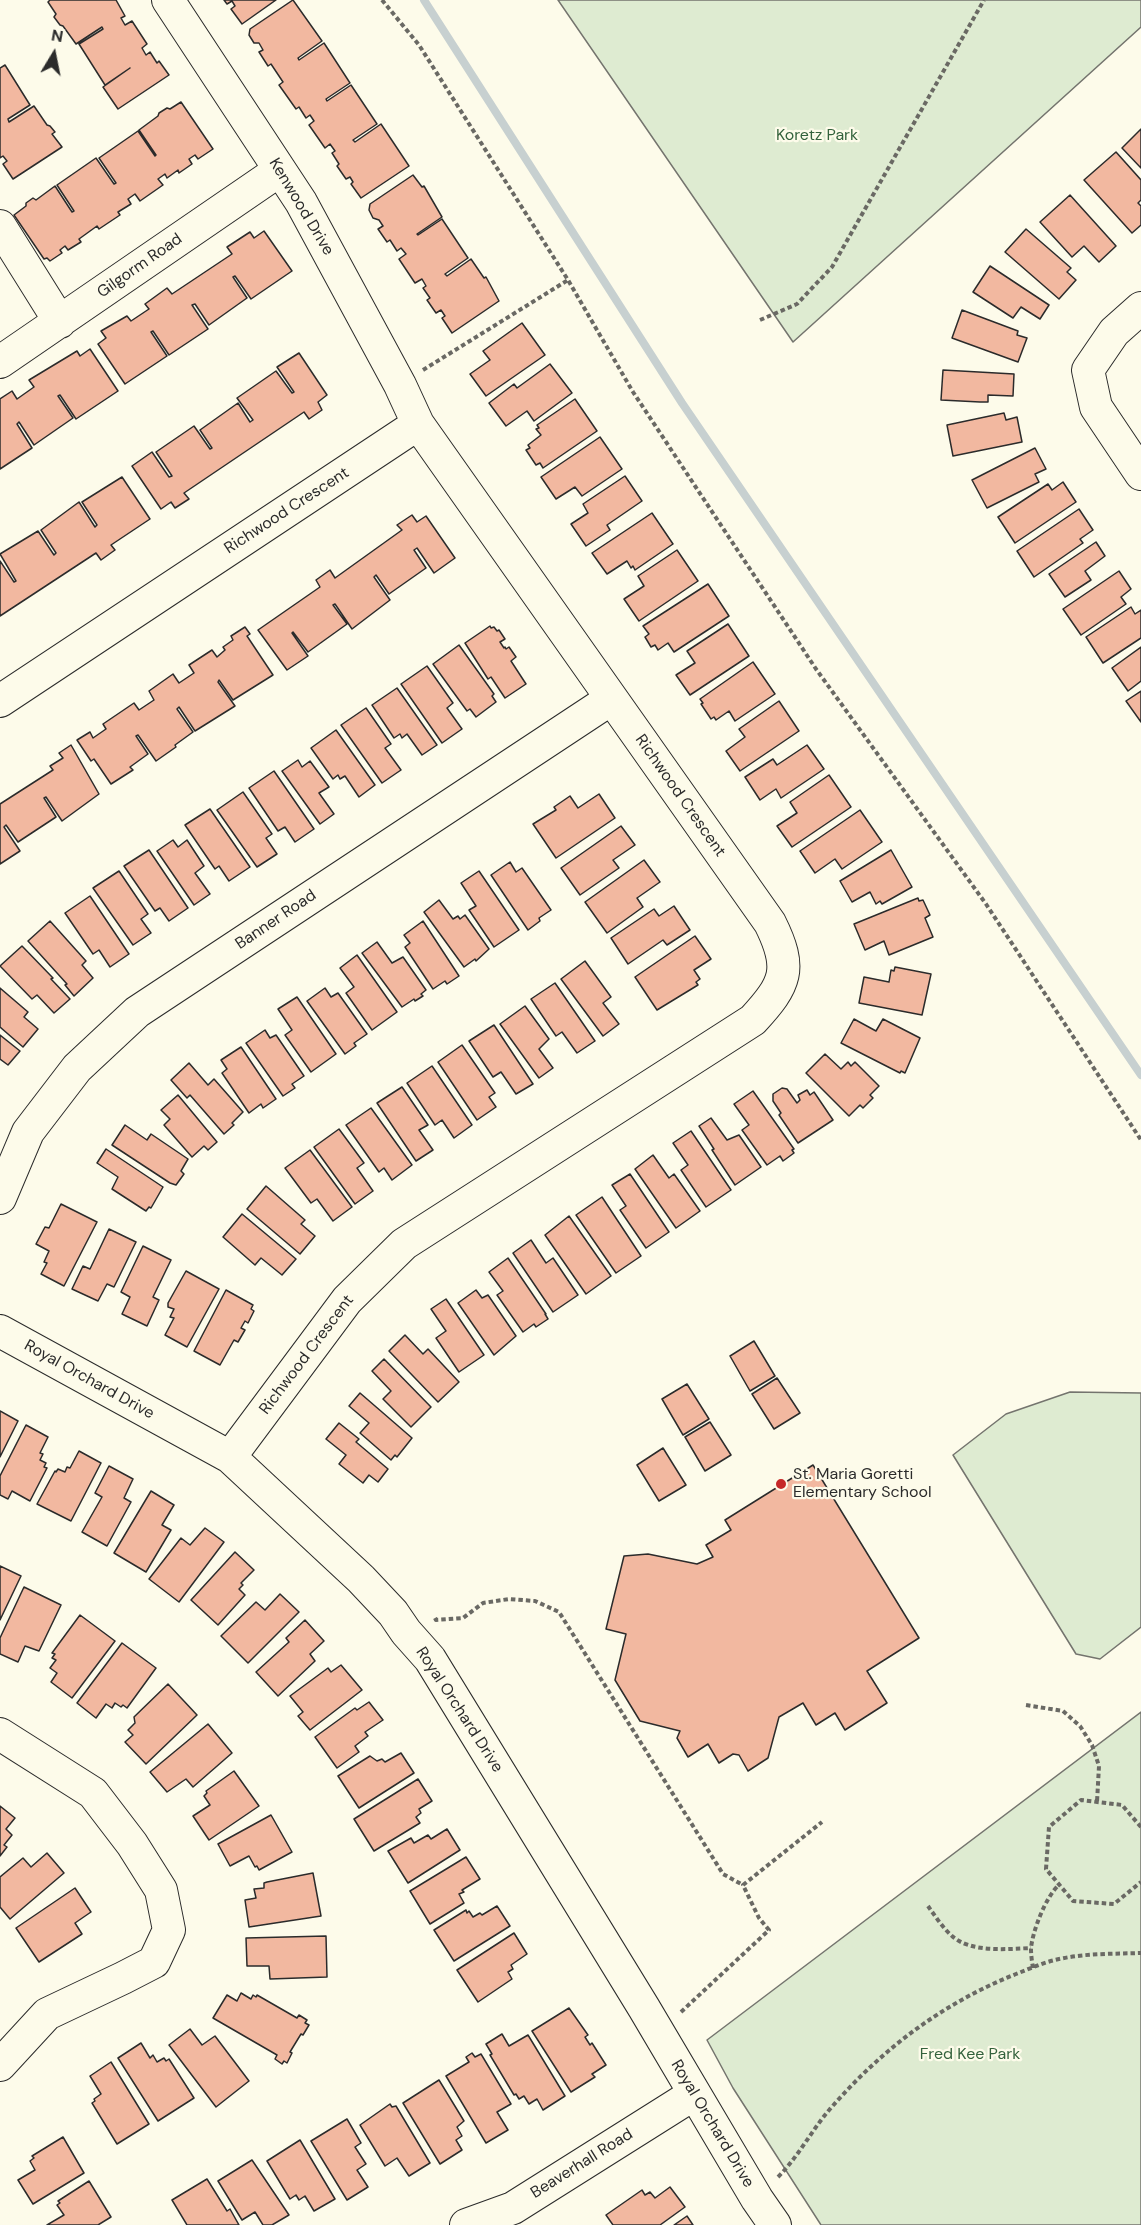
<!DOCTYPE html>
<style>
body{margin:0}
#map{position:relative;width:1141px;height:2225px;overflow:hidden;background:#fdfbea;font-family:"DM Sans",sans-serif}
canvas{display:block}
.north{position:absolute;left:24px;top:24px;width:60px;height:60px;-webkit-text-stroke:4px #fdfbea;paint-order:stroke;rotate:10deg;font-size:16px;font-weight:700;line-height:24px;text-align:center;color:#2b2b2b}
.north::after{content:'';display:block;margin:auto;width:21px;height:27px;background:#2b2b2b;clip-path:polygon(50% 0,100% 100%,50% 72%,0 100%)}
</style>
<div id="map">
<canvas width="1141" height="2225"></canvas>
<div class="north">N</div>
</div>
<script>
const c = document.querySelector('canvas').getContext('2d');
c.lineJoin = 'round';
function paint(path, color) { c.fillStyle = color; c.fill(path, 'evenodd'); }
function trace(path, color, width, dash) { c.strokeStyle = color; c.lineWidth = width; c.lineCap = dash ? 'butt' : 'round'; c.setLineDash(dash || []); c.stroke(path); }
function write(font, color, halo, rows, align = 'center') {
  c.font = font + ' "DM Sans",sans-serif'; c.lineWidth = 4.5; c.setLineDash([]); c.textBaseline = 'middle'; c.strokeStyle = halo; c.fillStyle = color; for (const [text, x, y, turn = 0] of rows) {
    c.save(); c.translate(x, y); c.rotate((+turn || 0) * Math.PI / 180); c.textAlign = isNaN(turn) ? turn : align; if (halo) c.strokeText(text, 0, 0); c.fillText(text, 0, 0); c.restore();
  }
}
const green = new Path2D(`
 M558 0H1141V27L793 342Z
 M1070 1392 1141 1393V1627L1100 1659 1076 1654 953 1455 1006 1414Z
 M1141 1712V2225H821L733 2088 707 2040Z`);
paint(green, '#deebd1');
trace(green, '#74746e', 1.5);
trace(new Path2D(`
 M424 0 682 403 1141 1075`), '#c7d0d0', 8);
const building = new Path2D(`
 M50 0H116L125 16 121 18 125 25 132 21 147 44 142 48 146 55 150 52 157 63 159 61 169 75 118 109 103 87 130 68 105 85 79 44 103 29 102 27 76 44 63 26 60 25 54 17 56 14 48 2Z
 M224 0H276L242 24 231 9 235 6 232 1 227 4Z
 M293 0 322 41 298 58 299 60 324 43 350 83 326 99 327 101 351 85 377 124 353 140 355 142 381 124 409 166 361 198 351 184 353 182 350 177 346 179 337 166 339 164 332 153 335 151 330 144 325 148 309 125 314 121 310 115 306 118 299 107 296 109 279 85 283 82 271 64 268 66 259 52 263 50 259 43H254L249 35 250 29Z
 M5 65 30 105 8 119 9 122 34 106 47 125 50 126 55 132 52 134 62 147 13 179 3 164 7 161 3 156 0 158V68Z
 M181 102 213 149 198 159 195 155 189 159 192 164 179 173 178 170 167 178 165 174 158 179 163 185 140 201 135 194 128 199 131 204 118 212 120 215 99 229 97 226 79 239 81 242 68 250 65 246 60 250 62 253 50 261 47 258 44 259 14 215 26 206V203L33 198 36 200 55 186 72 212 74 211 57 185 96 158 114 184 116 183 99 158 138 131 155 156 156 155 139 130 158 116 159 113 167 108 170 109Z
 M1141 129V168L1122 148Z
 M1116 152 1141 180V200L1138 203 1141 206V225L1132 233 1084 180Z
 M413 175 422 187 424 186 442 217 417 234 418 235 442 219 468 258 445 274 447 276 471 259 484 278 486 277 499 301 452 333 442 318 445 316 441 310 436 313 427 300 430 298 423 288 426 286 422 279 415 283 399 259 406 254 401 248 397 251 390 240 387 242 378 229 383 226 379 220 373 218 369 210 370 204Z
 M1070 195 1116 246 1099 262 1084 246 1072 257 1040 222Z
 M1026 229 1071 268 1067 272 1076 280 1059 299 1005 252Z
 M264 231 292 271 251 299 235 276 233 277 247 298 209 325 195 304 192 305 208 329 169 355 153 331 151 332 167 356 125 384 98 344 106 338 101 331 127 316 131 321 149 309 145 304 167 288 172 294 232 254 227 247 250 232 254 238Z
 M990 266 1049 305 1040 319 1021 307 1013 318 973 292Z
 M962 310 1018 331 1017 335 1027 338 1018 362 952 338Z
 M522 323 545 355 486 396 470 374 490 360 483 351Z
 M90 349 118 391 76 419 60 395 58 396 73 418 34 445 19 422 17 424 32 448 0 469V399L12 391 17 399 34 387 29 380 77 351 80 356Z
 M299 353 327 395 318 402 322 410 309 419 304 412 184 493 189 499 175 508 171 502 161 509 132 466 152 452 169 477 172 476 156 452 194 426 210 449 212 448 200 430 238 403 250 422 253 420 237 398 276 371 292 393 294 392 277 367Z
 M550 364 572 393 534 421 527 411 506 426 489 403 514 384 517 388Z
 M943 370 1014 374 1013 396 988 395V402H980L941 400Z
 M575 399 597 431 543 468 540 463 536 465 526 450 530 448 528 445 541 435 536 429 539 428 537 425Z
 M1004 413 1006 420 1017 417 1022 442 953 456 947 425Z
 M600 437 622 469 582 496 575 487 556 499 541 477Z
 M1035 448 1046 469 1035 474 1039 482 987 508 972 480Z
 M625 476 642 501 607 525 610 530 586 546 571 524 588 513 583 504Z
 M122 477 150 519 111 545 115 550 101 560 96 553 0 616V561L14 582 16 581 0 554 38 531 54 555 56 553 41 530 79 502 95 527 97 525 82 502Z
 M1063 482 1076 502 1015 543 998 517 1048 484 1052 490Z
 M1079 509 1093 530 1080 539 1083 543 1034 577 1017 551Z
 M652 513 673 544 635 570 633 566 631 568 627 561 607 574 592 553Z
 M412 515 417 522 426 516 455 558 434 573 417 548 414 550 426 568 389 594 376 575 374 577 390 600 352 629 335 604 333 605 347 624 308 652 293 632 292 633 308 656 287 670 258 630 320 587 316 580 330 570 335 578 402 530 397 525Z
 M1096 542 1105 556 1085 571 1091 580 1065 597 1049 574Z
 M677 550 698 581 639 621 624 599 644 586 638 576Z
 M1119 571 1131 589 1121 597 1126 604 1081 635 1063 609Z
 M708 584 729 616 674 652 668 643 658 650 655 645 651 647 645 637 649 634 643 626Z
 M1131 607 1135 614 1141 610V638L1103 663 1086 637Z
 M728 624 749 656 690 695 676 675 695 663 687 651Z
 M490 626 491 628 494 627 497 631 499 630 505 639 500 642 504 648 505 647 506 649 509 647 516 657 511 661 526 684 505 698 491 677 488 679 465 643Z
 M245 627 250 634 247 636 273 675 233 700 219 680 218 682 235 706 195 731 179 707 177 709 193 732 175 745 176 747 156 761 138 735 136 736 148 754 130 767 133 770 111 784 94 759 91 761 77 740 90 732 93 738 106 729 103 724 134 703 139 710 154 700 149 691 173 674 179 683 194 673 189 665 212 650 217 657 225 650 223 647 233 640 231 636Z
 M459 645 494 694 492 696 496 702 476 717 470 709 467 711 433 664Z
 M1141 647V681L1128 691 1112 668Z
 M753 662 775 694 735 721 729 711 716 720 714 717 711 719 701 704 703 703 700 699Z
 M427 666 453 703 447 708 462 729 442 743 401 684Z
 M397 688 437 745 422 755 407 734 402 738 400 734 394 738 372 705Z
 M1141 691V722L1126 701Z
 M779 701 799 731 740 771 726 751 745 737 739 729Z
 M366 708 391 744 385 748 401 770 382 783 341 725Z
 M336 730 375 785 359 797 345 776 340 779 338 775 333 779 311 748Z
 M71 745 99 794 62 821 46 797 44 798 56 817 18 842 6 825 4 827 20 851 0 864V804L53 770 50 766 63 758 59 753Z
 M807 745 824 769 781 798 776 789 760 800 745 777 773 759 777 765Z
 M298 760 302 767 310 761 329 787 319 793 334 814 320 824 282 771Z
 M274 771 314 829 295 842 285 827 278 831 249 788Z
 M829 775 851 807 792 847 777 826 797 813 790 802Z
 M243 792 272 834 266 838 277 854 257 867 217 810Z
 M599 794 615 818 556 858 533 824 556 810 554 807 570 796 578 808Z
 M210 809 250 867 229 881 219 866 215 869 185 825Z
 M860 810 882 842 842 869 835 859 815 873 800 851Z
 M621 826 635 845 613 860 619 868 580 895 561 868Z
 M173 840 178 847 187 840 204 866 195 873 210 894 194 905 157 851Z
 M149 850 188 908 169 921 160 908 155 911 124 866Z
 M891 850 912 887 882 904 880 901 876 904 870 892 852 902 840 881Z
 M644 860 660 882 637 898 643 907 607 933 585 902Z
 M510 862 516 872 522 868 551 910 539 918 540 921 528 930 491 875Z
 M119 871 148 914 141 919 151 933 133 945 93 888Z
 M479 871 519 930 494 947 469 910 476 906 461 883Z
 M90 896 129 954 110 967 99 950 93 954 65 913Z
 M918 898 919 901 923 900 930 915 925 918 933 937 889 955 884 941 865 950 854 924Z
 M439 900 453 919 458 916 460 919 465 915 489 949 476 961 475 959 464 967 424 912Z
 M674 906 690 930 667 945 663 940 628 964 611 938 654 909 659 916Z
 M50 921 86 961 82 965 93 978 74 996 65 985 67 984 28 941Z
 M423 921 459 976 447 984 445 981 433 989 405 947 410 943 404 935Z
 M695 936 711 959 694 970 700 979 696 982 698 985 657 1010 635 977Z
 M377 942 392 963 403 957 426 990 421 994 423 996 415 1001 414 999 402 1007 362 953Z
 M22 946 53 978 51 979 70 999 54 1013 37 995 32 999 0 966Z
 M357 955 397 1012 372 1030 346 993 354 987 340 968Z
 M585 961 611 997 603 1003 619 1024 603 1036 561 979Z
 M895 967 931 974 922 1015 859 1003 864 977 889 982 891 970 894 971Z
 M555 983 595 1041 577 1053 562 1032 556 1036 531 999Z
 M0 988 28 1012 24 1017 38 1029 23 1047 0 1027Z
 M325 988 331 997 338 993 367 1034 354 1043 356 1046 345 1054 307 1001Z
 M297 997 336 1054 311 1072 285 1035 292 1030 278 1009Z
 M525 1006 549 1039 539 1049 553 1068 539 1078 500 1024Z
 M854 1019 876 1031 883 1019 920 1038 905 1073 901 1071 900 1073 841 1043Z
 M494 1025 533 1084 516 1094 501 1072 493 1077 469 1041Z
 M265 1030 270 1038 276 1035 304 1076 292 1084 295 1088 283 1096 246 1043Z
 M0 1035 20 1051 8 1065 0 1059Z
 M462 1045 495 1093 489 1097 496 1107 477 1120 438 1062Z
 M241 1047 276 1099 263 1108 261 1104 249 1113 222 1073 227 1069 221 1060Z
 M825 1054 841 1069 848 1062 851 1066 855 1062 879 1086 870 1095 873 1098 863 1108 860 1105 849 1116 806 1073Z
 M189 1063 208 1085 214 1079 243 1112 232 1123 234 1125 224 1134 190 1095 187 1098 171 1080Z
 M432 1066 472 1125 454 1138 442 1120 435 1125 407 1083Z
 M402 1087 428 1125 419 1130 433 1150 416 1161 377 1103Z
 M782 1088 787 1089 797 1103 800 1100 798 1095 807 1090 810 1095 814 1092 833 1120 798 1143 779 1115 781 1113 773 1101V1094Z
 M753 1091 794 1149 792 1150 794 1153 783 1161 780 1156 767 1165 742 1130 749 1125 734 1104Z
 M178 1095 217 1142 208 1150 204 1146 192 1157 164 1125 170 1119 161 1110Z
 M371 1108 412 1165 392 1180 384 1168 379 1172 346 1125Z
 M711 1118 727 1140 739 1135 761 1167 735 1185 712 1150 714 1149 699 1126Z
 M125 1125 147 1140 151 1134 188 1159 181 1171 184 1174 176 1185 170 1183 112 1145Z
 M339 1129 364 1163 357 1168 373 1191 355 1204 314 1147Z
 M691 1131 731 1190 706 1207 681 1170 688 1165 673 1143Z
 M106 1149 163 1187 151 1208 149 1207 146 1211 112 1189 118 1177 97 1163Z
 M310 1150 352 1207 333 1221 317 1199 311 1203 285 1168Z
 M653 1155 669 1178 674 1174 700 1211 676 1228 635 1169Z
 M630 1174 669 1232 646 1248 620 1210 626 1206 612 1185Z
 M266 1186 305 1220 301 1224 315 1236 300 1254 247 1209Z
 M602 1197 641 1256 616 1273 576 1215Z
 M61 1204 97 1222 64 1286 41 1274 47 1263 44 1262 49 1251 36 1244 45 1227 49 1228Z
 M242 1214 296 1259 282 1275 261 1258 255 1265 223 1237Z
 M569 1216 611 1276 586 1294 545 1235Z
 M109 1229 136 1242 114 1287 107 1284 98 1301 72 1289 83 1266 90 1269Z
 M531 1240 546 1263 553 1258 578 1295 553 1312 513 1253Z
 M143 1246 171 1260 153 1297 159 1300 147 1326 122 1314 130 1297 121 1292Z
 M508 1258 546 1314H545L548 1319 536 1327 534 1324 523 1332 497 1295 503 1291 489 1272Z
 M186 1271 219 1289 187 1347 165 1335 174 1318 170 1317 174 1309 168 1307V1303Z
 M226 1290 253 1305 251 1309 254 1311 248 1323 245 1321 241 1328 245 1330 238 1342 234 1340 220 1365 194 1351Z
 M476 1290 482 1298 488 1295 516 1336 494 1355 458 1303Z
 M446 1299 484 1355 459 1372 436 1338 446 1331 431 1309Z
 M405 1335 423 1354 428 1349 459 1382 438 1402 389 1351Z
 M754 1341 775 1376 750 1391 730 1356Z
 M384 1359 431 1407 411 1427 383 1399 391 1391 372 1371Z
 M777 1378 800 1413 774 1429 752 1394Z
 M687 1384 709 1419 683 1435 662 1399Z
 M360 1393 412 1438 397 1457 395 1455 391 1460 360 1433 369 1423 349 1406Z
 M0 1411 18 1421 0 1457Z
 M710 1422 731 1455 705 1471 685 1437Z
 M339 1423 359 1439 356 1442 388 1469 378 1482 369 1475 363 1483 339 1464 346 1455 326 1439Z
 M26 1425 48 1437 40 1453 43 1454 40 1460 46 1463 44 1467 47 1468 30 1501 12 1491 8 1499 0 1495V1476Z
 M663 1448 686 1485 659 1501 637 1465Z
 M79 1451 101 1463 71 1521 37 1504 55 1471 56 1472 58 1469 65 1472 67 1467 70 1468Z
 M813 1465 919 1638 867 1671 887 1703 845 1730 835 1713 816 1725 803 1703 779 1717 768 1758 748 1771 739 1755 733 1754 719 1763 708 1744 688 1757 677 1738 680 1731 640 1721 615 1680 626 1634 606 1629 624 1556 648 1554 697 1564 713 1557 706 1545 731 1530 725 1520Z
 M109 1466 133 1479 124 1498 131 1502 107 1546 82 1532 102 1497 95 1493Z
 M151 1491 174 1505 162 1525 171 1530 146 1572 114 1553Z
 M205 1528 224 1542 179 1602 149 1579 181 1538 190 1545Z
 M235 1552 254 1570 241 1583 243 1585 239 1589 245 1595 218 1625 191 1600Z
 M0 1566 21 1576 0 1620Z
 M24 1587 61 1605 39 1651 25 1646 18 1662 0 1654V1638Z
 M280 1594 299 1612 248 1663 221 1636 256 1602 265 1610Z
 M80 1615 115 1641 72 1698 51 1682 57 1673 50 1668 56 1660 52 1658 55 1654 52 1653Z
 M305 1620 324 1641 310 1654 315 1661 278 1696 256 1672 289 1642 286 1638Z
 M122 1643 156 1668 127 1708 123 1705 121 1707 115 1703 112 1708 106 1704 96 1718 77 1703Z
 M341 1665 362 1690 310 1730 298 1716 303 1712 290 1696 328 1668 331 1672Z
 M168 1684 197 1715 146 1764 125 1742 133 1735 128 1730 135 1723 134 1717Z
 M369 1702 383 1720 365 1732 368 1736 355 1746 359 1752 337 1768 315 1737 355 1708 357 1710Z
 M208 1724 232 1753 193 1787 186 1779 167 1792 150 1772Z
 M401 1753 414 1773 359 1808 338 1776 370 1756 377 1761 382 1759 385 1762Z
 M234 1771 259 1806 209 1840 193 1816 210 1805 204 1796 207 1793 206 1791Z
 M418 1779 432 1801 419 1809 421 1813 416 1817 420 1823 374 1851 354 1819Z
 M0 1806 15 1818 6 1829 12 1835 4 1845 7 1847 0 1856Z
 M271 1815 292 1852 259 1870 257 1866 255 1867 249 1856 230 1866 218 1844Z
 M447 1829 460 1850 408 1883 388 1851 411 1838 414 1843 428 1835 431 1839Z
 M47 1853 64 1873 10 1919 0 1907V1877L23 1858 31 1867Z
 M466 1857 480 1879 462 1890 464 1892 459 1894 464 1903 430 1924 410 1891Z
 M313 1873 321 1916 249 1927 245 1900 256 1898 254 1889 264 1888V1883L267 1882Z
 M75 1888 91 1912 75 1923 82 1934 39 1962 16 1928Z
 M497 1906 510 1926 454 1961 434 1930 466 1910 467 1913 469 1911 473 1917 480 1913 482 1915Z
 M514 1933 527 1954 511 1965 513 1969 508 1972 512 1979 478 2002 457 1970Z
 M326 1936 327 1977 270 1979 269 1966H247L246 1938Z
 M241 1993 251 1999 253 1995 256 1997 257 1995 297 2018 299 2015 307 2020 305 2023 309 2025 303 2035 301 2034 290 2052 292 2053 287 2063 284 2061 282 2064 275 2059 277 2055 213 2018 227 1995 237 2001Z
 M569 2008 588 2035 585 2037 590 2045 592 2043 606 2065 592 2074 595 2077 571 2092 532 2031Z
 M190 2029 202 2045 215 2036 249 2081 216 2107 169 2045Z
 M502 2034 509 2046 528 2035 565 2096 543 2110 537 2099 529 2104 524 2096 519 2099 516 2094 514 2095 490 2055 492 2054 486 2044Z
 M141 2043 150 2058 153 2055 157 2062 164 2058 166 2061 169 2059 194 2098 158 2121 118 2058Z
 M472 2053 475 2057 481 2054 511 2104 497 2112 508 2130 486 2143 446 2076 469 2062 466 2057Z
 M111 2062 149 2124 117 2144 92 2103 95 2101 94 2099 101 2094 90 2076Z
 M439 2080 464 2121 457 2127 462 2136 456 2140 462 2150 440 2164 403 2103Z
 M390 2104 392 2107 396 2106 430 2163 409 2176 397 2158 385 2166 360 2125Z
 M347 2119 361 2143 355 2147 366 2164 357 2170 368 2187 347 2200 311 2141Z
 M63 2137 84 2173 33 2204 18 2180 35 2170 30 2161 34 2158 32 2156Z
 M300 2140 335 2199 314 2211 305 2196 299 2200 296 2195 290 2199 267 2161Z
 M252 2160 289 2215 272 2225H263L255 2212 242 2220 218 2181Z
 M207 2179 227 2211 230 2209 239 2225H187L172 2200Z
 M89 2181 111 2217 98 2225H47L64 2215 57 2205 60 2203 58 2201Z
 M670 2187 685 2207 660 2225H613L606 2215 642 2190 645 2195 650 2192 655 2198Z
 M687 2216 693 2225H674Z`);
paint(building, '#f2b8a0');
trace(building, '#2b2b2b', 1.5);
const minor = new Path2D(`
 M168 0 301 202 400 385 418 424
 M0 226 60 322
 M1141 308 1114 332 1088 370 1096 407 1141 474
 M0 362 280 170
 M0 701 418 424 770 923C793 969 786 984 753 1020L404 1244 347 1300 230 1457
 M0 1198 28 1132 77 1068 137 1012 611 699
 M0 1331 230 1457 361 1579 393 1613 406 1632 430 1659 644 2008 757 2199 775 2225
 M0 1734 93 1793 132 1844 161 1890 169 1930 154 1962 123 1978 47 2014 0 2065
 M466 2225 513 2208 694 2094`);
trace(minor, '#2b2b2b', 34);
trace(new Path2D(`
 M382 0 419 45 568 280 633 392 816 669 986 904 1141 1140
 M760 320 797 304 832 267 984 0
 M423 370 568 280
 M435 1618 436 1620 463 1618 483 1603 509 1599 535 1601 559 1612 723 1874 743 1885
 M1026 1705 1063 1711 1080 1726 1092 1745 1099 1766 1097 1802
 M1141 1827 1122 1805 1081 1800 1049 1827 1046 1869 1073 1901 1114 1904 1141 1882
 M928 1906C935 1916 943 1928 952 1936 971 1953 1007 1949 1031 1948
 M1033 1968C1032 1962 1031 1955 1031 1949 1032 1932 1046 1896 1059 1885
 M681 2012 769 1930 759 1918 743 1885 822 1822
 M778 2177C799 2156 811 2131 830 2109 882 2049 943 2003 1016 1974 1029 1969 1042 1963 1055 1960 1083 1953 1113 1954 1141 1953`), '#6a6964', 4, [4.5, 3]);
trace(minor, '#fdfbea', 32);
for (const [x, y, r, color] of [
 [781,1484,6,"#c62828"]
]) { const dot = new Path2D(); dot.arc(x, y, r, 0, 2 * Math.PI); c.fillStyle = color; c.fill(dot); trace(dot, '#fdfbea', 2); }
write('16px', '#34623c', '#fdfbea', [
 ["Koretz Park",817,136],
 ["Fred Kee Park",970,2055]
]);
write('16px', '#2b2b2b', '#fdfbea', [
 ["Kenwood Drive",301,207,59],
 ["Gilgorm Road",140,266,-35],
 ["Richwood Crescent",287,511,-33],
 ["Richwood Crescent",680,796,55],
 ["Banner Road",276,920,-34],
 ["Richwood Crescent",307,1355,-53],
 ["Royal Orchard Drive",89,1380,29],
 ["Royal Orchard Drive",459,1710,57],
 ["Royal Orchard Drive",712,2124,59],
 ["Beaverhall Road",582,2164,-32]
]);
write('16px', '#2b2b2b', '#fdfbea', [
 ["St. Maria Goretti",793,1475],
 ["Elementary School",793,1493]
], 'left');
</script>
